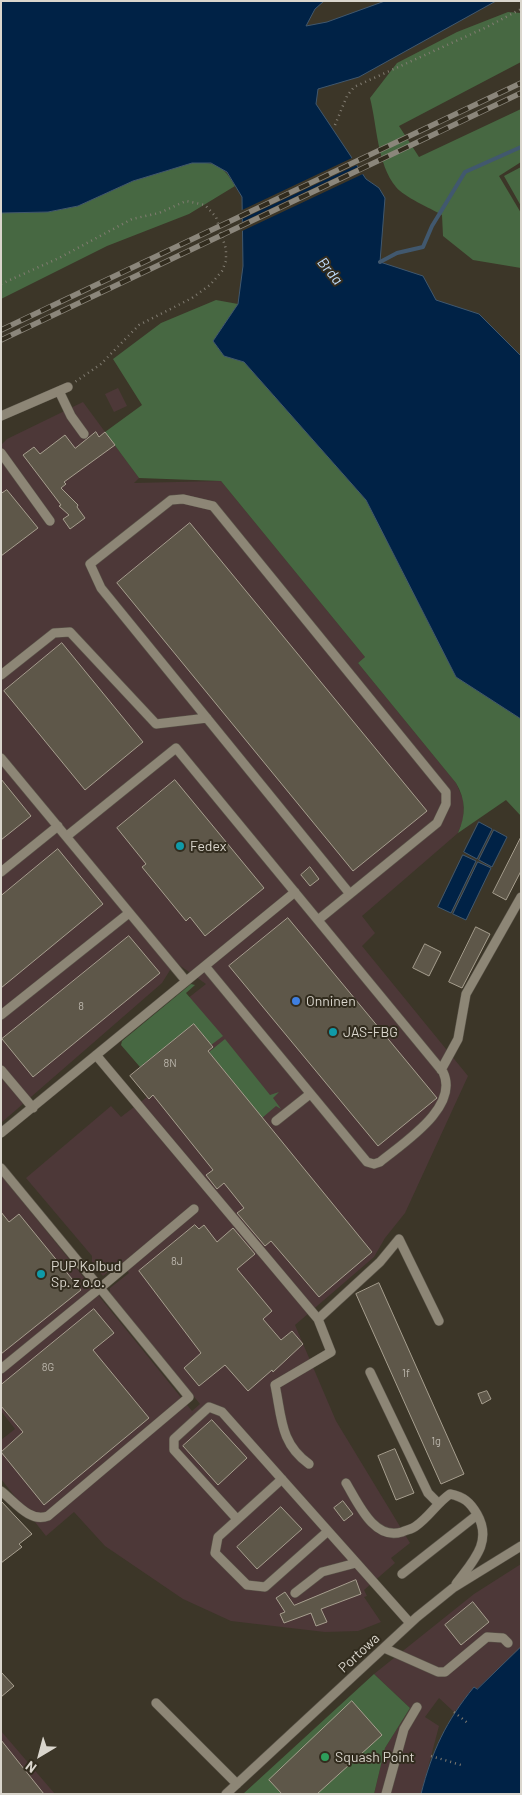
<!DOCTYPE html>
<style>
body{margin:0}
#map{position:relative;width:522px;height:1795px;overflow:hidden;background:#3c3628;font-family:Barlow,sans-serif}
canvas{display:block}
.frame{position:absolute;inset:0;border:2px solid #dad6cd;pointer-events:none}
.north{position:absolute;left:15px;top:1730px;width:50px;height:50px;-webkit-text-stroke:4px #322c1e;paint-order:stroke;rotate:217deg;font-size:14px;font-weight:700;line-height:20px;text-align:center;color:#dad6cd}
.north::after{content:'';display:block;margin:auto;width:18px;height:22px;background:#dad6cd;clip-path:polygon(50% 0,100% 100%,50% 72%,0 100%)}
</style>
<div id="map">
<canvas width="522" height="1795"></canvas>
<div class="frame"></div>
<div class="north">N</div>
</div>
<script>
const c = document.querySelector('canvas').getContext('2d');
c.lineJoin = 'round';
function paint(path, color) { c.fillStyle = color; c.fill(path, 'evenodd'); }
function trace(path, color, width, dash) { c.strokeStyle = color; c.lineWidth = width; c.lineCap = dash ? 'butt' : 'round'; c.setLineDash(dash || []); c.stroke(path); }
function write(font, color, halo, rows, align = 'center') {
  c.font = font + ' Barlow,sans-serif'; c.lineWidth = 4; c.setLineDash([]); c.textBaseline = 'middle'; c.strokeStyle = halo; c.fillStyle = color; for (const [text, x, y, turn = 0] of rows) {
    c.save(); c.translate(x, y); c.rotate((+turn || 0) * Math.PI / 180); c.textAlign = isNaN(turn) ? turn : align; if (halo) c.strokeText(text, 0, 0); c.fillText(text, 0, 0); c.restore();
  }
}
paint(new Path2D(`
 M118 388 127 406 114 412 105 394Z
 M83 402 139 478 134 483 221 481 365 657 358 663 456 783 463 799 464 818 458 833 362 916 375 933 362 946 468 1076 405 1213 385 1238 374 1257 295 1325 336 1421 410 1543 391 1558 395 1563 364 1590 367 1596 364 1597 381 1622 358 1631 325 1632 231 1621 183 1599 105 1546 74 1512 46 1536 1 1479V1440L15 1429 1 1411V1175L192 1411 200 1404 110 1294V1288L129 1273 120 1262 103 1276 92 1263V1256L26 1178 111 1106 121 1117 147 1097 130 1076 140 1067 125 1048 206 984 175 962 162 983 1 1123V445L7 439Z
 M521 1564V1647L454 1712 439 1698 425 1717 439 1726 421 1794H374L385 1748 410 1708 374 1674 474 1594Z
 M1 1731 55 1794H1Z`), '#4d3838');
paint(new Path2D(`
 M508 12 521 13V62L399 126 419 157 521 109V162L499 176 521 213V268L473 260 443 236 442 215C430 208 404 197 396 187 377 164 377 125 370 98L397 63 457 32Z
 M192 163C215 162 223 165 235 186L189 214 107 246 1 299V213L48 212 78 206 133 181Z
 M521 167V206L504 176Z
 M216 300 238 304 213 341 224 356 244 362 366 500 456 677 521 719V816L506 800 458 833C466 815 466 800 456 783L358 663 365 657 221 481 139 478 105 432 142 405 113 359 161 323Z
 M191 984 195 985 186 993 223 1036 211 1045 194 1024 140 1067 121 1045 122 1041Z
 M225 1039 270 1095 279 1092 273 1098 281 1109 276 1106 262 1118 209 1052Z
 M374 1674 410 1708 385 1748 374 1794H243Z`), '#476842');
const water = new Path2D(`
 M1 1H324L315 9 306 26 327 22 385 1H496L359 77 318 89 316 104 366 179 379 188 385 198 380 262 423 276 436 300 479 314 521 356V719L456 677 366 500 244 362 224 356 213 341 238 304 243 266 242 197 227 172 211 163H192L133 181 78 206 48 212 1 213Z
 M479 822 492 829 477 859 464 852Z
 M494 830 507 837 492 867 479 860Z
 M463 855 476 861 451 913 438 907Z
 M478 862 491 868 466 920 453 914Z
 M521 1647V1794H421C432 1751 446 1721 474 1687L477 1689Z`);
paint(water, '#002246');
trace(water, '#41586e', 1);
paint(new Path2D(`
 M354 157 359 164 240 220V211Z
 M360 166 365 173 240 232V223Z`), '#3c3628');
trace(new Path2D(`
 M380 262 397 253 423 247 432 226 465 172 521 147`), '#41586e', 4);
const building = new Path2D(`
 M96 432 99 437 105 432 115 445 64 482 66 484 61 488 78 505 77 507 85 518 70 529 63 519 69 515 59 506 61 505 23 455 34 447 40 454 65 435 75 448Z
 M7 490 38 528 1 556V494Z
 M190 523 427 811 353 871 117 583Z
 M62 643 143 742 85 790 4 691Z
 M1 779 31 816 1 840Z
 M175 780 264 888 205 936 190 917 186 921 142 867 146 864 117 828Z
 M521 837V871L506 900 493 893Z
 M58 849 103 904 1 988V896Z
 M310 867 319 879 310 886 301 875Z
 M288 918 437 1098 378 1146 229 966Z
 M476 927 490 934 462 988 449 982Z
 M129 936 160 973 33 1077 2 1039Z
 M425 944 441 952 429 976 413 968Z
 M194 1024 213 1047 208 1051 372 1252 319 1297 271 1241 265 1246 237 1213 244 1208 224 1183 217 1189 206 1175 213 1170 153 1095 149 1099 130 1076Z
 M1 1212 9 1222 19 1214 81 1290 1 1354Z
 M195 1225 199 1229 204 1225 217 1242 233 1228 255 1254 237 1269 272 1311 263 1319 281 1340 292 1331 303 1344 273 1372 272 1370 248 1391 225 1365 199 1386 184 1368 201 1353 139 1271Z
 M379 1283 464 1474 441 1484 356 1294Z
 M94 1309 114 1333 93 1350 149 1418 44 1505 1 1452 23 1432 1 1406V1385Z
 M487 1391 491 1399 482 1404 478 1394Z
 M212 1420 247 1458 218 1485 183 1446Z
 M395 1449 414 1493 396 1500 378 1456Z
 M1 1501 32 1534 19 1544 22 1547 1 1563Z
 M343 1501 353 1514 344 1521 334 1508Z
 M281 1507 302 1529 257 1569 237 1547Z
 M356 1580 361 1594 321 1609 327 1622 316 1626 311 1613 284 1623 280 1614 285 1612 276 1598 285 1592 294 1605Z
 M473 1602 489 1622 461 1645 445 1625Z
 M1 1672 14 1686 1 1697Z
 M352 1701 382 1735 317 1794H282L269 1780Z
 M1 1740 44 1794H1Z`);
paint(building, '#5e5749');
trace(building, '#a79f8f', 1);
const minor = new Path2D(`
 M59 391 71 416 84 434
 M1 416 68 387
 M1 453 50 521
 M1 675 54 633 70 632 156 724 207 718
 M1 758 186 981
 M67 836 176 748 443 1072C460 1107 403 1143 380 1162L374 1164 367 1162 205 966
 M1 872 58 826
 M318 920 437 823 446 804V792L213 506 183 499 171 500 90 564 101 588 350 894
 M1 1015 129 913
 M96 1055 318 1319 380 1262 399 1239 439 1321
 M1 1070 33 1108
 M441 1070 458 1039 466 994 521 897
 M276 1121 310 1094
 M1 1133 295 892
 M1 1168 100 1288 1 1369
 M370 1372 428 1493 438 1503
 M309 1464C280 1443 282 1418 275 1385L331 1352 318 1319
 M282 1479 218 1537 215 1553 247 1585 265 1587 328 1531
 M346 1483C358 1503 374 1541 402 1532 406 1530 413 1529 416 1526 429 1517 437 1503 450 1494 464 1497 470 1502 477 1514 493 1542 473 1561 456 1584
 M1 1491C15 1502 30 1523 48 1516L189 1397 100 1288 194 1209
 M237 1519 174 1450V1439L209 1407 222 1412 410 1623
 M402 1574 477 1515
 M295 1593 322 1572 356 1563
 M384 1648 438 1672H445L487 1637 503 1638 508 1643
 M156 1703 237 1784
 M226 1794 417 1617 453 1588 521 1546
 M386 1794 404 1729 417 1707`);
trace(minor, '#5a5449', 10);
trace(new Path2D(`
 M335 125 347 96 354 87 487 27 521 9
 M1 284 59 258 132 219 159 213 186 201 205 205 216 217 226 249V261L222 271 210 285 192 298 139 325 101 364 75 382
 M454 1712 469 1724
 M431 1756 461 1765`), '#827d72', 2.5, [1, 4]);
trace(minor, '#8d8676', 9);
const rail = new Path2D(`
 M1 330 521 83
 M1 340 521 93`);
trace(rail, '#8b867b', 5.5);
trace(rail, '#322c1e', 4, [11]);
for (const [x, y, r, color] of [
 [180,846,5,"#0f9aa8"],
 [296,1001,5,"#3f7fe0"],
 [333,1032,5,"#0f9aa8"],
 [41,1274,5,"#0f9aa8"],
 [325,1757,5,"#2e9e5b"]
]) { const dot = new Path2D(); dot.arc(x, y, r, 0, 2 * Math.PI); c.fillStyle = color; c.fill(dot); trace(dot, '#322c1e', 2); }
write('11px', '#bbb6ac', null, [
 ["8",81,1006],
 ["8N",170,1063],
 ["8J",177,1261],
 ["8G",48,1367],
 ["1f",406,1373],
 ["1g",436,1441]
]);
write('14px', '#dad6cd', '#322c1e', [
 ["Fedex",190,846],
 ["Onninen",306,1001],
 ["JAS-FBG",343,1032],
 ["PUP Kolbud",51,1266],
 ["Sp. z o.o.",51,1282],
 ["Squash Point",335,1757]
], 'left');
write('14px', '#dad6cd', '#322c1e', [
 ["Portowa",359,1653,-43]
]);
write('italic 15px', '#bfdbf9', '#322c1e', [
 ["Brda",330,271,51]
]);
</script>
